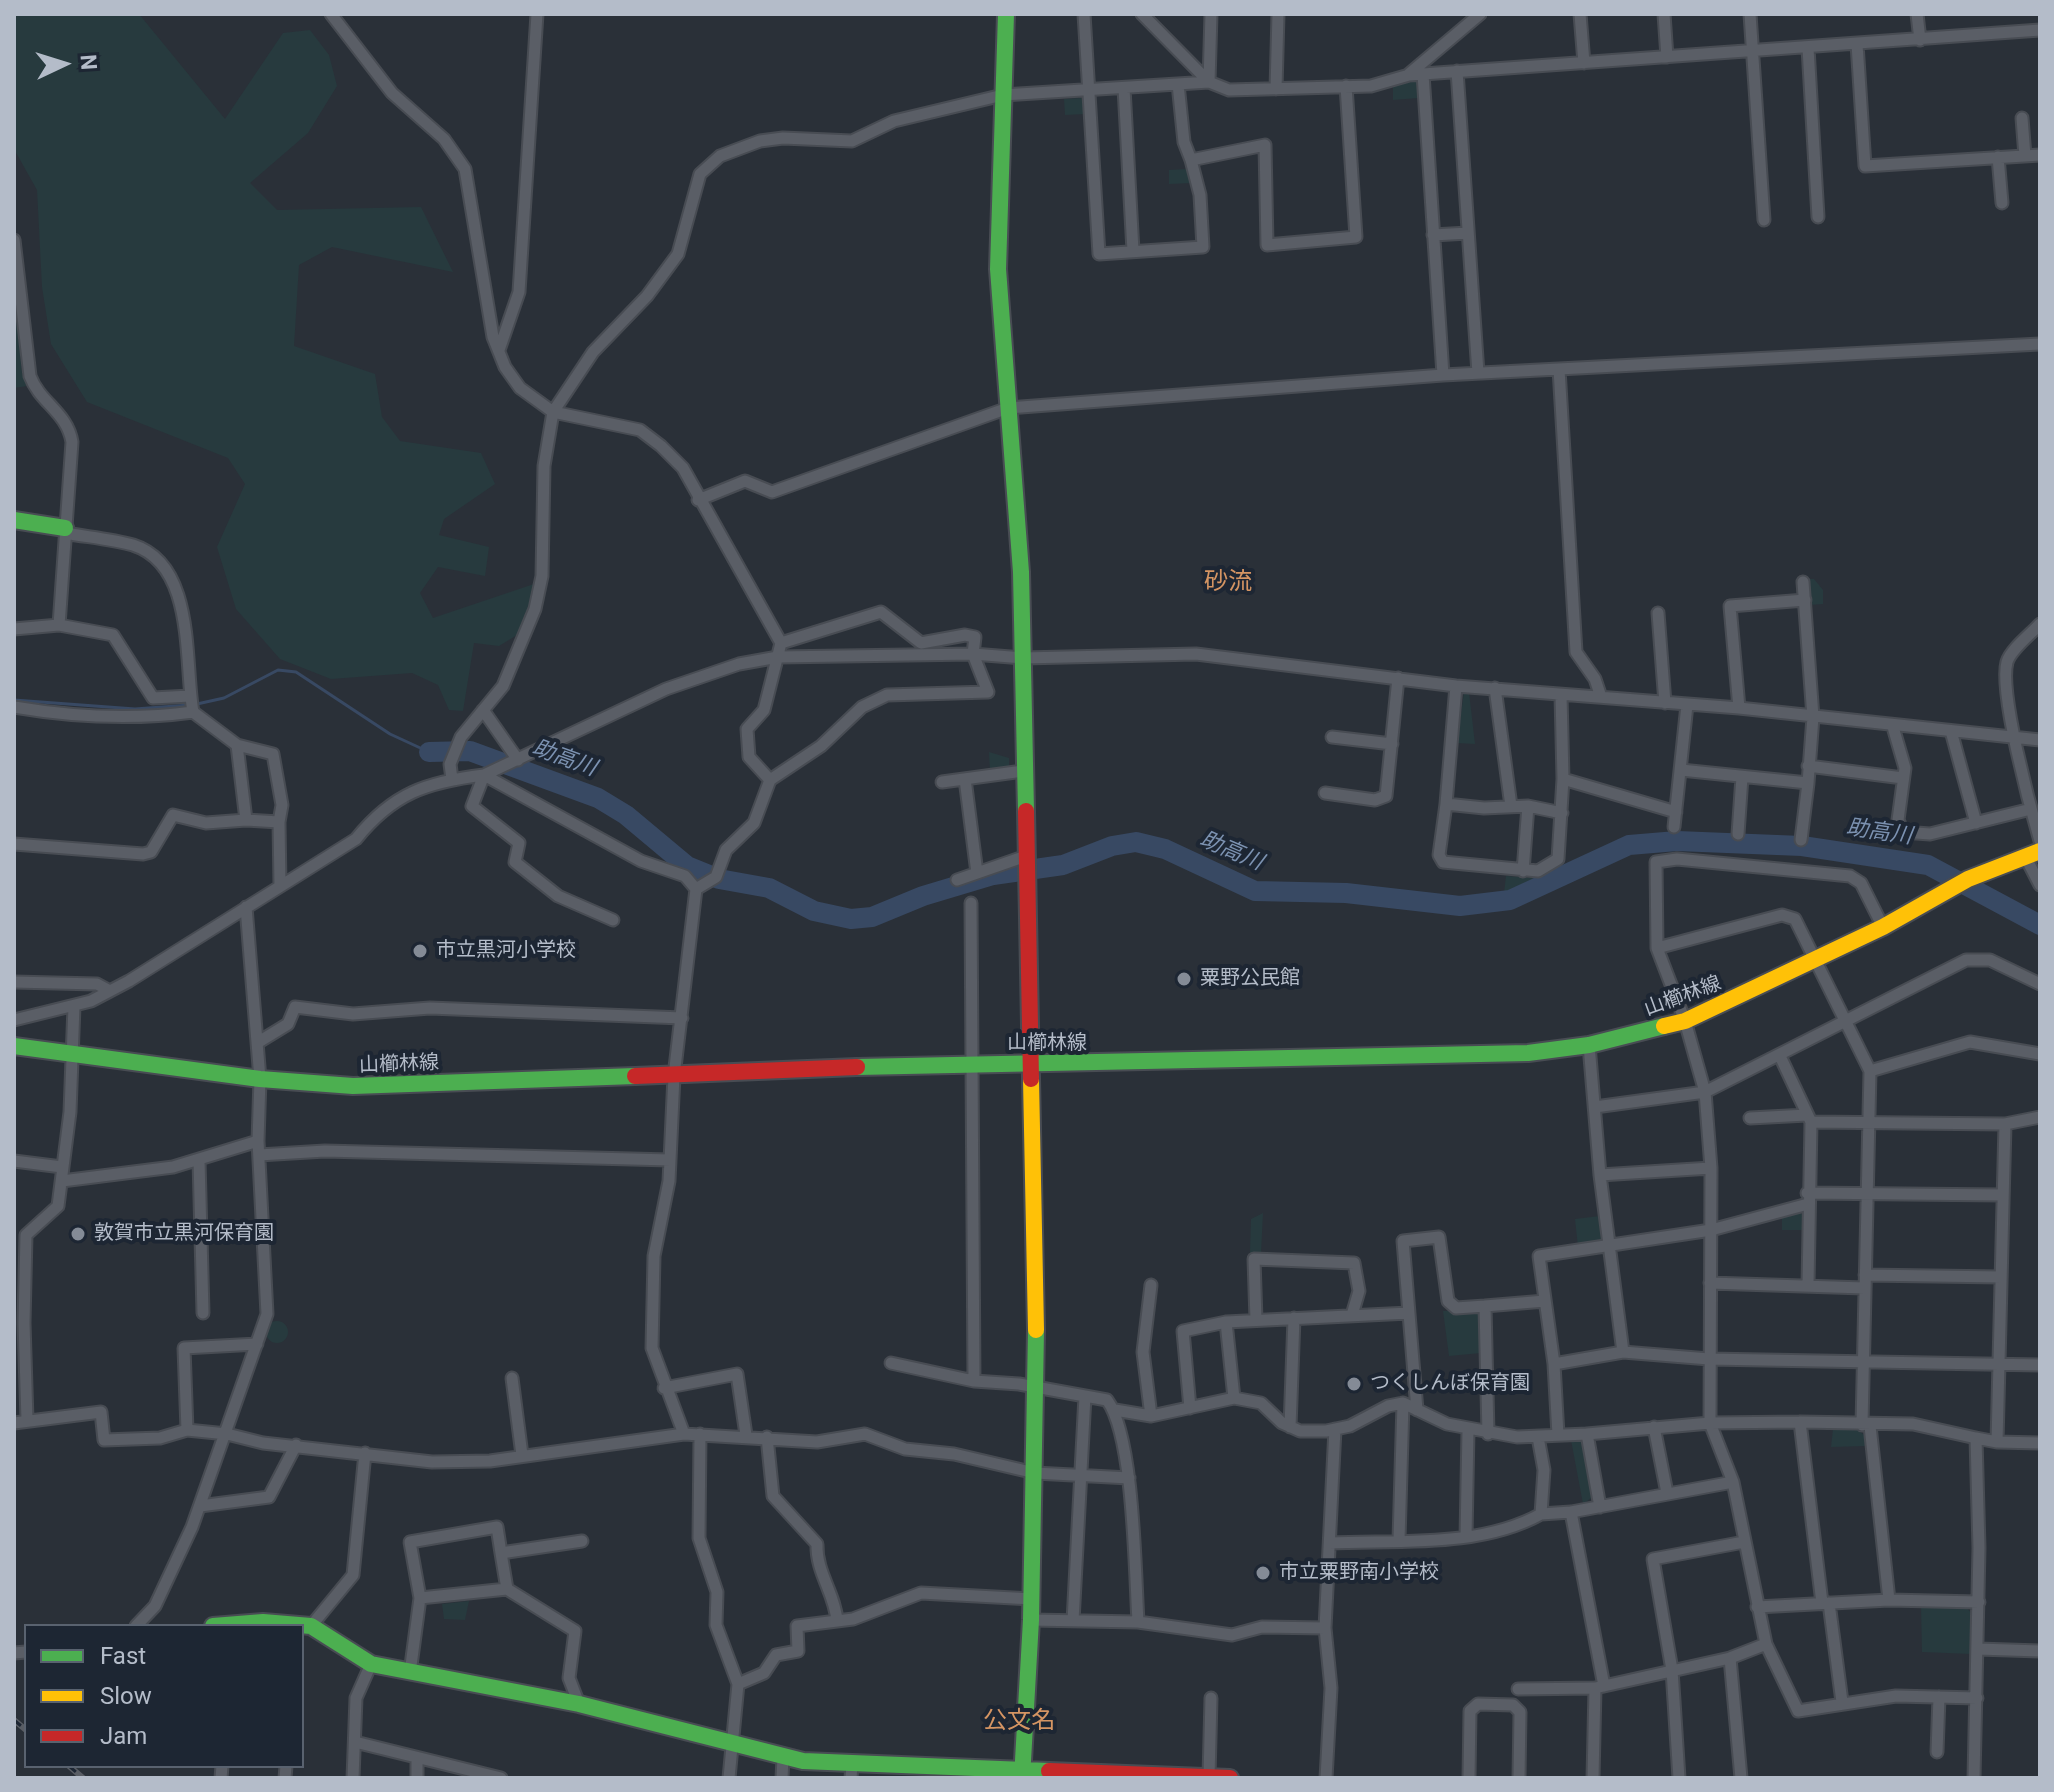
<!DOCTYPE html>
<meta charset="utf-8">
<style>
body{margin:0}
#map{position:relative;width:2054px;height:1792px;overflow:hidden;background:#2a3038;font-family:Roboto,sans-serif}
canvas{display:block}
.frame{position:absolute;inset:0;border:16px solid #b4bcc9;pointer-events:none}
.legend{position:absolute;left:24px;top:1624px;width:280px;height:144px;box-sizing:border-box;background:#1d2633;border:2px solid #59626f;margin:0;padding:10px 14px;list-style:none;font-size:24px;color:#b4bcc9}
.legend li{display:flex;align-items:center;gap:16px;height:40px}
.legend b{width:40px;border:2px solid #59626f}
.north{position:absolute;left:24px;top:24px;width:80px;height:80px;-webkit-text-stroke:6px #1d2633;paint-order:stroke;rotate:86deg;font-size:22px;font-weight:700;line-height:32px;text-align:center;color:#b4bcc9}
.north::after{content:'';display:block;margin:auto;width:28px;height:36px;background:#b4bcc9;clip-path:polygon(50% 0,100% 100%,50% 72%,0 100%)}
</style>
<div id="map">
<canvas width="2054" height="1792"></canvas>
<div class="frame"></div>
<ul class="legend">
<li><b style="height:10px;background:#4caf50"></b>Fast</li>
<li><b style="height:10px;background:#ffc107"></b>Slow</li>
<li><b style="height:10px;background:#c62828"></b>Jam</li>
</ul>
<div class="north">N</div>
</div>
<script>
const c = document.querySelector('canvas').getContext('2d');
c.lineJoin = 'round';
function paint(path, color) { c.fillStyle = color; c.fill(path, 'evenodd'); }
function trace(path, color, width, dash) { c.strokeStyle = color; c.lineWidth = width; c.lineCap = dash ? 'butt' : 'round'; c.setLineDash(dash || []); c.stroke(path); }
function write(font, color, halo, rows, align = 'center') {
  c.font = font + ' Roboto,"Noto Sans JP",sans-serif'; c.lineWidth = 8; c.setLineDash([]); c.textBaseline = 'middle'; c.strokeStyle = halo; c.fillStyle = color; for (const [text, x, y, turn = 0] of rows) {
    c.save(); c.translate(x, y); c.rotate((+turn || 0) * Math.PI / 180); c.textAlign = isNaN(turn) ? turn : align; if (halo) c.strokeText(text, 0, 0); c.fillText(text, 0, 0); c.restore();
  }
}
paint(new Path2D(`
 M14 14H139L225 119 283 33 310 30 329 55 337 86 308 133 250 183 277 210 421 207 453 272 332 247 299 265 294 346 375 374 382 417 400 441 481 453 495 484 444 519 439 535 489 547 485 576 438 567 420 593 433 618 534 584 522 632 499 646 474 643 463 711 449 710 438 685 412 673 331 679 280 659 236 609 217 547 245 484 228 458 87 402 51 344 42 287 37 190 14 149Z
 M1407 78 1417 79 1418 98 1393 100V85Z
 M1084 98 1085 114 1065 115 1064 99Z
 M1187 169 1191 183 1169 184V170Z
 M14 290 22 373 27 386 14 388Z
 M1807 579H1814L1823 590V604L1809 605Z
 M1464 692H1469L1475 744 1457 743Z
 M989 752 1009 758V768L990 771Z
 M1506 876 1534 878 1504 893Z
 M1263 1213 1261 1253H1250L1251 1219Z
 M1800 1213 1804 1216 1803 1230H1782V1217Z
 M1600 1216 1602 1239 1595 1245 1578 1247 1575 1219Z
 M1473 1310 1480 1314 1481 1353 1449 1356 1443 1311Z
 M266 1332a11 11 0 1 1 22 0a11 11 0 1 1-22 0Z
 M1833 1429 1858 1430 1865 1436V1446L1831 1447Z
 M1577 1439 1585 1444 1594 1496 1583 1504 1571 1440Z
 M469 1601 465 1620 444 1619 442 1604Z
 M1921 1606 1967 1608 1972 1614 1971 1654 1922 1652Z`), '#273a3e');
trace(new Path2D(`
 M14 700 135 709 189 705
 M197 704 224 698 278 670 296 672 390 734 429 752`), '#384963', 3);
trace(new Path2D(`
 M429 752 470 751 598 798 626 815 687 866 719 879 769 888 814 911 851 919 872 917 923 896 993 875 1063 865 1112 846 1136 842 1165 849 1255 891 1346 893 1460 906 1510 900 1629 845 1677 841 1802 846 1928 865 2040 925`), '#384963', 20);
const street = new Path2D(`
 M331 14 392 93 444 139 465 169 493 337 505 367 520 388 553 412 640 430 661 446 683 468 781 643 764 710 747 729 749 757 770 780
 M1084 14 1099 254 1203 247 1200 195 1191 160 1265 145 1267 245 1356 237 1346 86
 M1142 14 1209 82 1229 90 1371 86 1409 75 2040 30
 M1580 14 1584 63
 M1664 14 1667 57
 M1750 14 1764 220
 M1917 14 1920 40
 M1857 44 1865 166 2040 155
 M1808 48 1818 217
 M1457 71 1478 373
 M1409 74 1480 14
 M1423 74 1443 375
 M1209 82 1211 14
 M1178 84 1184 142 1191 160
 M1124 88 1133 251
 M1276 89 1278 14
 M2022 118 2025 156
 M1998 157 2002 203
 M1433 235 1468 233
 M14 240 30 376C40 403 67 412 72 442L59 625
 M499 350 519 292 537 14
 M1559 369 1576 652 1595 679 1601 697
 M698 500 745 481 772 492 1008 408 1443 375 2040 344
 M65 533C87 537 111 539 133 545 196 565 184 662 193 712L237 745 246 820 279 822 280 886
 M1803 582 1813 717 1808 783
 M1658 613 1665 703
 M2040 624C2031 634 2011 649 2007 662 1999 692 2030 807 2040 841
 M14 629 59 625 113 635 153 698 190 696
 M1495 688 1511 806
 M14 707C73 717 134 720 193 712
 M1739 708 1730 606 1805 600
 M483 710 518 760
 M1893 727 1905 768 1898 820 1903 832 1930 834 2031 809
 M1951 731 1976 823
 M1332 737 1392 744
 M237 745 273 754 282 805 279 822
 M1808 766 1903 778
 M1681 770 1808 783 1801 840
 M452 779 450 764 461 737 503 686 535 609 542 576 544 466 553 412 593 352 647 296 678 254 700 174 720 156 760 141 783 138 852 141 894 121 1003 95 1209 82
 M965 779 977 873
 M1563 779 1676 812
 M942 782 1023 771
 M1325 793 1375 800 1386 796 1398 678
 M1446 804 1456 686
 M1528 806 1562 813
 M1674 827 1687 705
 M1738 834 1742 777
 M14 844 143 854 151 852 173 815 206 823 246 820
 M2026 858 2040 885
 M1523 871 1528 806 1484 808 1446 804 1439 855 1443 862 1538 871 1558 859 1563 779 1561 695
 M957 880 1026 856
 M971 903 974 1381
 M613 920 558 896 515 862 519 843 472 806 484 775 641 861 685 876 696 889
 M1883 927 1861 883 1850 876 1677 859 1656 862 1657 948 1685 1021 1705 1092 1711 1168 1710 1423 1733 1482 1766 1644 1798 1711 1896 1696 1977 1698
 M1657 948 1782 915 1795 919 1870 1071 1862 1425
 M14 982 97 984 110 991
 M14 1020 91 1001 129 981 356 839C393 793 427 782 484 775L666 689 739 664 778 657 973 654 1023 658 1196 654 1456 686 1739 708 2040 740
 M257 1043 288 1024 295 1007 353 1014 430 1008 682 1018
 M1589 1045 1600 1175 1623 1352
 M1780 1056 1811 1122 1808 1285
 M1870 1071 1970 1042 2040 1054
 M1595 1107 1705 1092 1966 960H1990L2040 984
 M1750 1118 1807 1115
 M1811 1122 2005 1124 2040 1117
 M259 1155 325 1151 670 1160
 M199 1160 203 1313
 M14 1161 62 1167
 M1600 1175 1711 1168
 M62 1181 173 1167 258 1141
 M1807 1193 2003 1195
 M1808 1204 1711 1230 1539 1256 1554 1364 1623 1352 1709 1359 2040 1365
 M1865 1275 2001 1277
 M1710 1283 1864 1288
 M1151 1285 1143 1352 1151 1416
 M1256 1320 1254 1259 1354 1263 1359 1291 1352 1315
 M891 1363 974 1381 1019 1384 1107 1400C1134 1436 1135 1573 1138 1622
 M1554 1364 1558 1435
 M512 1378 522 1455
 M664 1388 737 1374 746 1435
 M1234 1398 1226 1322 1409 1313
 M1190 1408 1183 1331 1226 1322
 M1115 1410 1151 1416 1234 1398 1261 1403 1282 1423 1300 1431H1326L1350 1426 1388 1406 1403 1403 1447 1424 1517 1437 1587 1434 1710 1423 1800 1422 1913 1424 1976 1438 1979 1548 1974 1778
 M1417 1410 1403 1241 1439 1237 1448 1301 1456 1308 1485 1306
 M27 1420 24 1323 26 1235 58 1206 70 1112 74 1006
 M1800 1422 1822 1603
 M14 1423 101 1412 104 1440 160 1438 187 1430 227 1434 263 1443 432 1462 490 1461 684 1434 817 1442 865 1434 905 1449 954 1454 1035 1473 1129 1478
 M1290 1427 1294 1318
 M1654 1427 1667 1493
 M187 1430 184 1348 257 1344
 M684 1434 652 1348 654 1256 669 1181 674 1076 696 889 716 877 726 850 754 823 770 780 821 746 862 707 887 695 988 692 973 654 975 637 965 635 921 643 881 612 781 643
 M700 1434 699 1538 717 1592 716 1625 738 1684 729 1778
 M1488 1434 1485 1306 1545 1301
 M1587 1434 1600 1507
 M767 1437 773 1496 817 1544C816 1573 835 1593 837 1621
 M1976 1438 1997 1442 2040 1443
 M1997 1442 2005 1124
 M200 1506 269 1497 296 1445
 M1571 1512 1604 1686
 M1541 1514 1571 1512 1733 1482
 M1466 1537 1468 1430
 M1399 1540 1403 1403
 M1330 1543C1398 1540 1480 1548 1541 1514L1544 1470 1538 1437
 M501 1553 507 1589
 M1889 1600 1979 1602
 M1829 1603 1842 1702
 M1757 1607 1889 1600 1870 1426
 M1031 1620 1138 1622 1232 1635 1262 1627 1325 1628
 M1073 1621 1085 1396
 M136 1626 155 1606 192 1527 267 1314 258 1141 260 1079 246 907
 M311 1626 353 1575 365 1453
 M1978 1649 2040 1651
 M14 1653 26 1652
 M1730 1658 1741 1778
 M410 1673 420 1598
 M738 1684 764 1673 776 1655 798 1651 797 1626 853 1619 921 1593 1032 1599
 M1518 1689 1595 1688
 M579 1704 569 1678 575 1631 507 1589 420 1598 410 1542 497 1527 501 1553 582 1541
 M355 1742 501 1778
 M1937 1752 1939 1697
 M1209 1777 1211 1698
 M221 1778 222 1766
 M285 1778 286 1766
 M353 1778 356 1698 371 1664
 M417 1778V1759
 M782 1778 783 1757
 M851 1778 852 1764
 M1326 1778 1331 1688 1325 1628 1335 1429
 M1469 1778 1470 1711 1478 1704 1513 1705 1520 1712 1519 1778
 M1593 1778 1595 1688 1730 1658 1766 1644
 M1679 1778 1672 1670 1653 1559 1744 1542`);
const fast = new Path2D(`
 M1006 14 998 269 1021 572 1026 811
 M14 520 65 528
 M14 1046 260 1079 353 1086 635 1076
 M857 1067 1528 1053 1589 1045 1664 1026
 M213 1626 263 1622 311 1626 371 1664 579 1704 803 1761 1049 1771
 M1022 1778 1031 1620 1036 1330`);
const slow = new Path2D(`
 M1664 1026 1685 1021 1883 927 1968 879 2040 851
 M1031 1079 1036 1330`);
const jam = new Path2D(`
 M1026 811 1031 1079
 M635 1076 857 1067
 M1049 1771 1230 1778`);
trace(street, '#484c53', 15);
trace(fast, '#484c53', 20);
trace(slow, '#484c53', 20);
trace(jam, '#484c53', 20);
trace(street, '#5a5e66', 11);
trace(fast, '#4caf50', 16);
trace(slow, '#ffc107', 16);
trace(jam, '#c62828', 16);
const rail = new Path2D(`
 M14 1720 26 1730
 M69 1766 83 1778`);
trace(rail, '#595d64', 6);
trace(rail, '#1d2633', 3, [9]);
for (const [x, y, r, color] of [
 [420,951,8,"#848b96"],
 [1184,979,8,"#848b96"],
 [78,1234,8,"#848b96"],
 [1354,1384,8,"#848b96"],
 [1263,1573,8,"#848b96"]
]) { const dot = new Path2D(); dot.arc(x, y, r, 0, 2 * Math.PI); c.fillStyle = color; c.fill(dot); trace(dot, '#1d2633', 3); }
write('20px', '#b4bcc9', '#1d2633', [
 ["市立黒河小学校",436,951],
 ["粟野公民館",1200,979],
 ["敦賀市立黒河保育園",94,1234],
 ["つくしんぼ保育園",1370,1384],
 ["市立粟野南小学校",1279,1573]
], 'left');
write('20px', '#b4bcc9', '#1d2633', [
 ["山櫛林線",1683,997,-20],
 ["山櫛林線",1047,1044],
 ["山櫛林線",399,1065,-2]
]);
write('italic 22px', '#7c92b1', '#1d2633', [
 ["助高川",564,759,20],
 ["助高川",1879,833,8],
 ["助高川",1231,852,23]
]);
write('24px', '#d59563', '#1d2633', [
 ["砂流",1228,583],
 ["公文名",1019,1722]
]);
</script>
